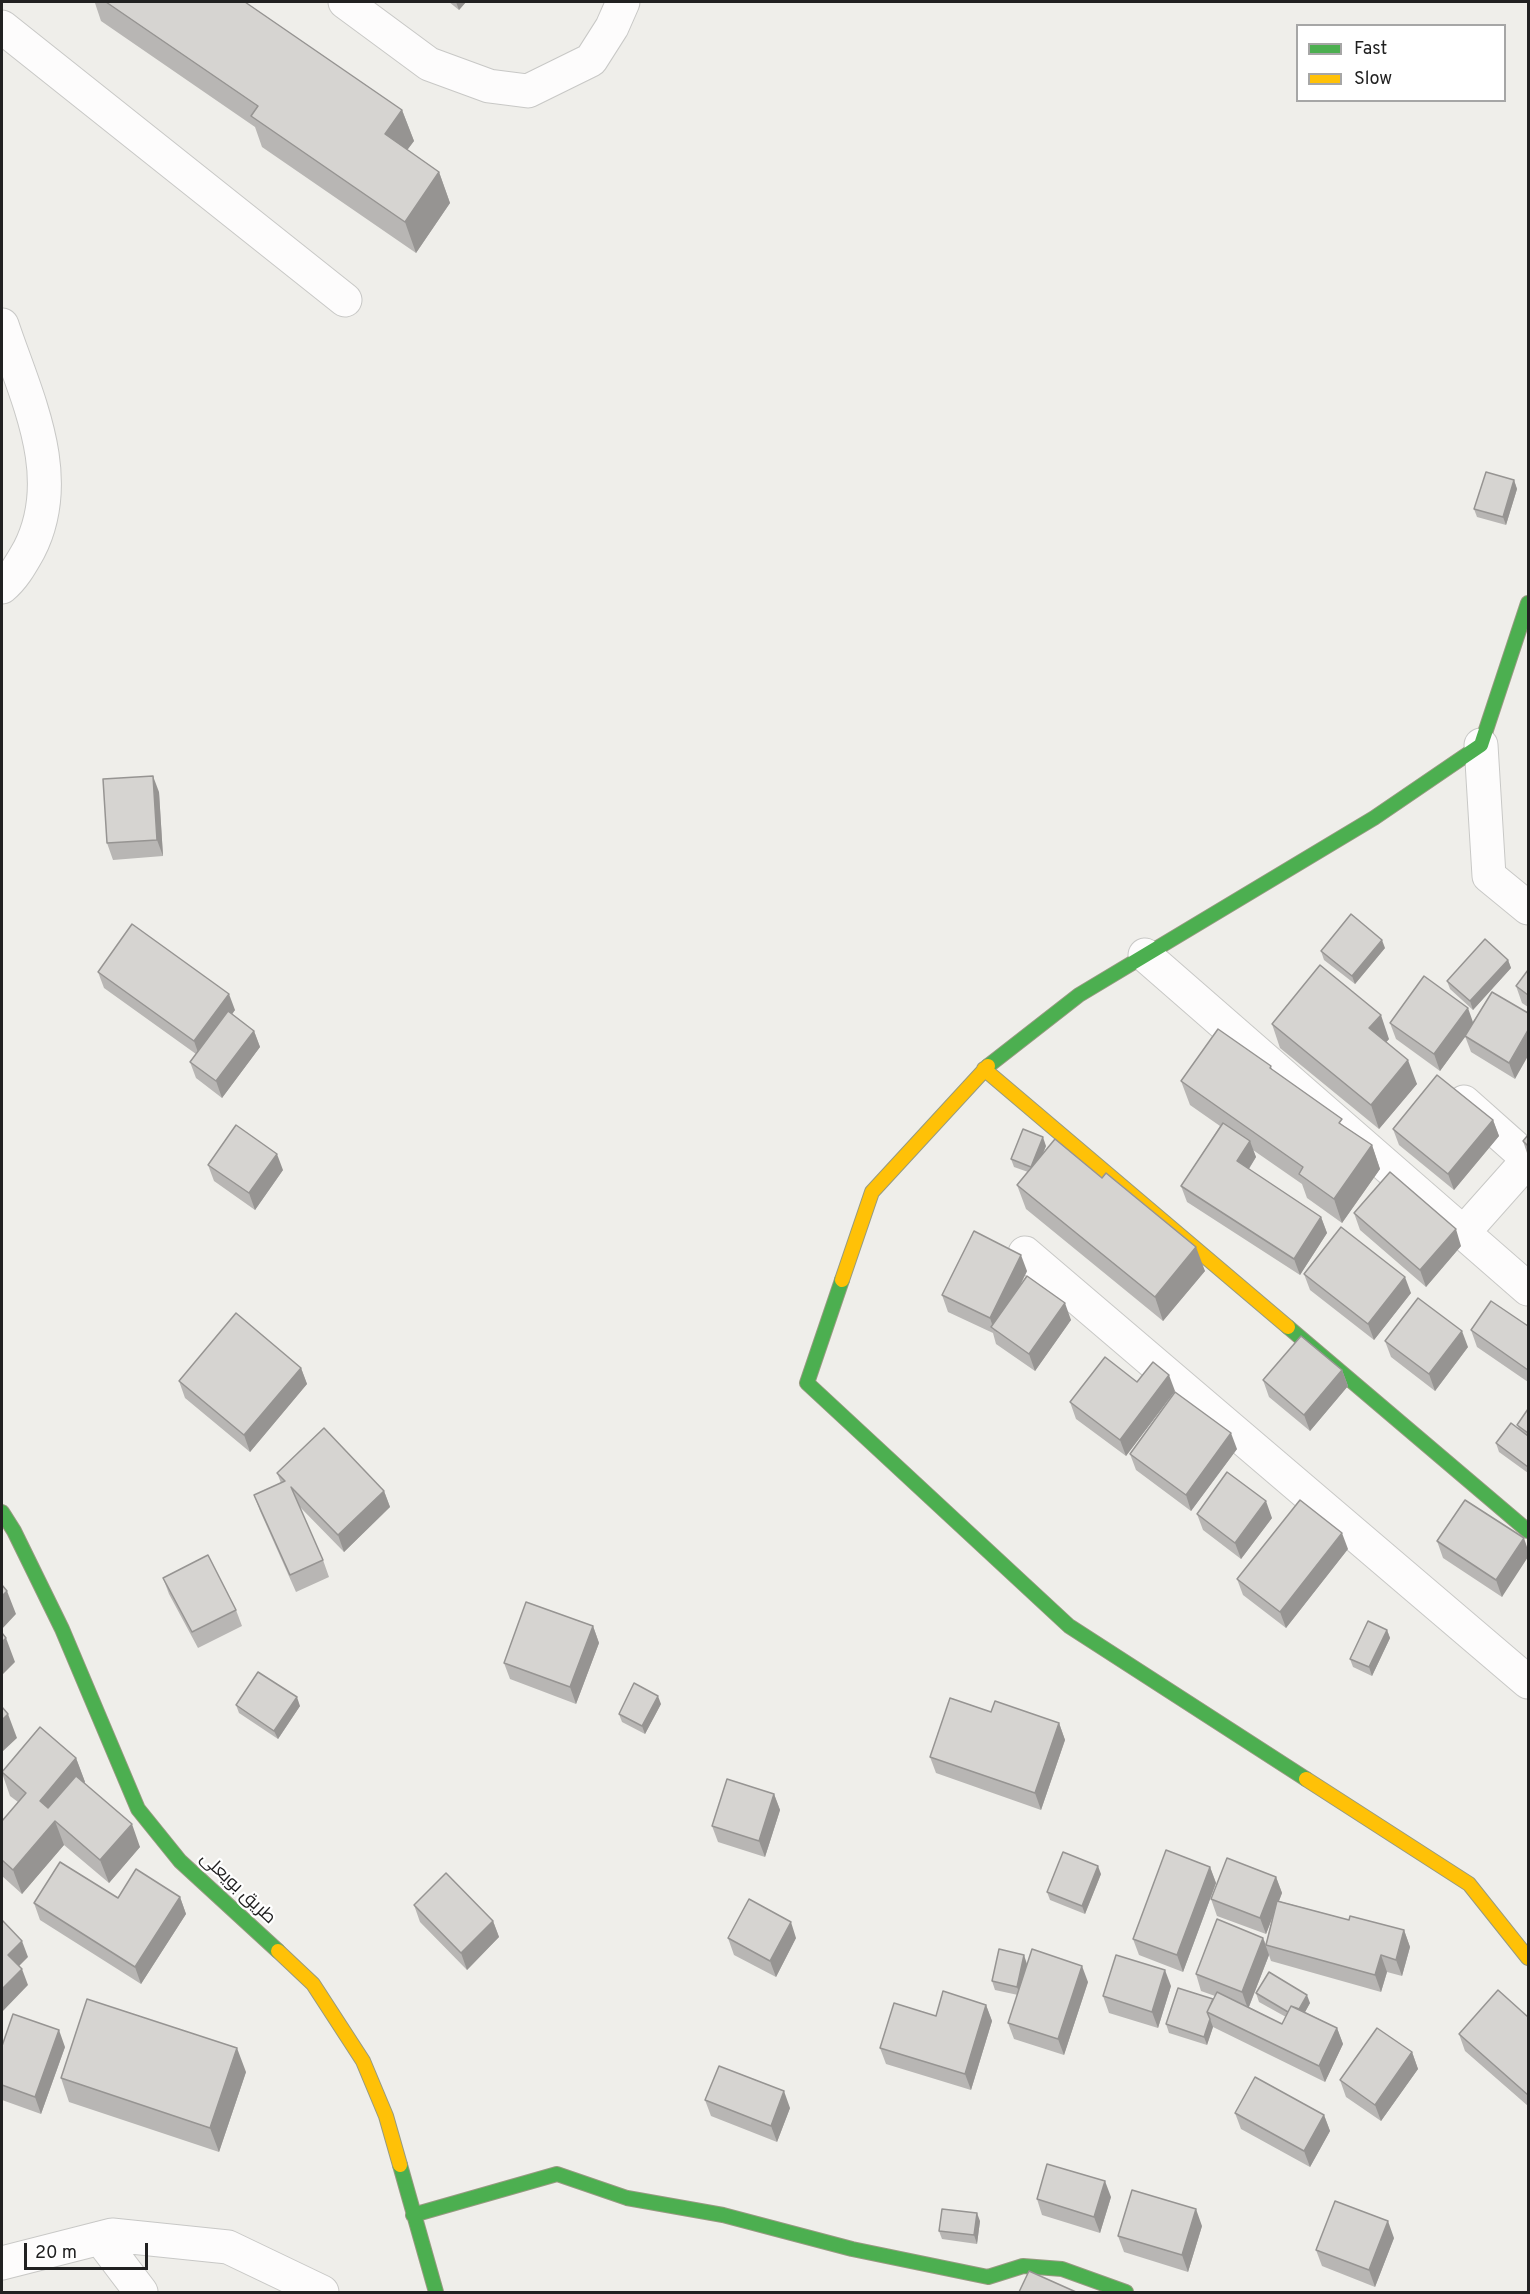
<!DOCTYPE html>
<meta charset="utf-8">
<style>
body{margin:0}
#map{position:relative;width:1530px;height:2294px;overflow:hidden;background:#efeeea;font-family:Overpass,sans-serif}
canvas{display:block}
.frame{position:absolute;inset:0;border:3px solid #212121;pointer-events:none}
.legend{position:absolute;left:1296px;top:24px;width:210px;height:78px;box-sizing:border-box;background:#fff;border:2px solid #a6a6a6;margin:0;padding:8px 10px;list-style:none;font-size:18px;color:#212121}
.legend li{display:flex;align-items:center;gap:12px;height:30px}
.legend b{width:30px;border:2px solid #a6a6a6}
.scale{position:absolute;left:24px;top:2243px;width:124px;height:27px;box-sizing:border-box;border:3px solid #212121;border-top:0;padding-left:8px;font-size:18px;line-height:21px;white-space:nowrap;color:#212121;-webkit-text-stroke:4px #fff;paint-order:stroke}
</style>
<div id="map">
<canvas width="1530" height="2294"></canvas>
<div class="frame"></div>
<ul class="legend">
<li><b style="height:8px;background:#4caf50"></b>Fast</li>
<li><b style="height:8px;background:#ffc107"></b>Slow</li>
</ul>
<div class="scale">20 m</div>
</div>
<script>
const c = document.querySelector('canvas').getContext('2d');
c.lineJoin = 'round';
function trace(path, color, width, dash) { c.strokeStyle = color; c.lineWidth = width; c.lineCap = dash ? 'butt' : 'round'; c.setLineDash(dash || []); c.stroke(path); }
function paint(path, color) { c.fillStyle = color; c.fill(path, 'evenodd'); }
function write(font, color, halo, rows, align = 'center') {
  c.font = font + ' Overpass,Cairo,sans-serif'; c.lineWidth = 4.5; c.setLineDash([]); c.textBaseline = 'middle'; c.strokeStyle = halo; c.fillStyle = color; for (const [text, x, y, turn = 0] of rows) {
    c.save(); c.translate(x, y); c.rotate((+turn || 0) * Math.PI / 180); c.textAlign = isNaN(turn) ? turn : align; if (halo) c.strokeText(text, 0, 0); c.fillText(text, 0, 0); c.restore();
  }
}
const street = new Path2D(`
 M345 2 429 64 489 86 528 91 591 60 612 27 623 2
 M2 27 345 300
 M2 325C26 397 67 476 29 550 21 564 14 577 2 587
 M1481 745 1489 876 1528 908
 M1145 955 1528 1289
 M1464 1102 1528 1159
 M1463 1233 1528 1160
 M1025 1253 1528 1682
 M100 2238 141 2292
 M2 2263 112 2235 228 2247 322 2292`);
const fast = new Path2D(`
 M988 1066 1079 995 1374 818 1481 745 1528 603
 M842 1280 807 1383 1069 1626 1306 1779
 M1288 1327 1528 1531
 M2 1512 14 1531 62 1629 138 1809 180 1861 278 1951
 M400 2165 436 2292
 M413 2215 557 2174 627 2198 723 2215 852 2249 988 2277 1023 2266 1062 2269 1126 2292`);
const slow = new Path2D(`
 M984 1069 1288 1327
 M842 1280 872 1192 988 1066
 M1306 1779 1469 1884 1528 1958
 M278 1951 313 1984 363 2061 386 2116 400 2165`);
trace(street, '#c8c8c6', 35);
trace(fast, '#969a80', 16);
trace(slow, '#969a80', 16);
trace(street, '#fdfcfc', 33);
trace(fast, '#4caf50', 14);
trace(slow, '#ffc107', 14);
paint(new Path2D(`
 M91 2H245L402 110 414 141 407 150 439 172 450 203 416 253 262 147 255 127 101 21 95 3Z
 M449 2H466L459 10Z
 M1514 480 1517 489 1506 525 1477 517 1474 509Z
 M159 792 163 856 113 860 107 843Z
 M1385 948 1355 984 1324 960 1321 951Z
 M1508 960 1511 968 1473 1010 1450 989 1447 981Z
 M1528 970V1007L1522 1003 1516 986Z
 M98 972 235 1010 232 1014 254 1031 260 1047 222 1098 196 1078 190 1062 196 1054 104 988Z
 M1492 992 1515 1079 1471 1052 1465 1036 1440 1071 1396 1039 1390 1023 1473 1022Z
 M1272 1024 1389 1039 1386 1042 1417 1084 1379 1129 1280 1048Z
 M1271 1066 1272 1070 1344 1126 1372 1145 1380 1169 1342 1223 1307 1198 1302 1184 1253 1150 1256 1157 1249 1169 1321 1217 1327 1233 1300 1275 1187 1202 1181 1186 1220 1126 1190 1105 1181 1081Z
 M1493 1120 1499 1136 1454 1190 1399 1145 1393 1129Z
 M1528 1135V1156L1523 1141Z
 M1046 1146 1042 1155 1205 1271 1163 1321 1026 1209 1017 1185 1028 1172 1014 1167 1011 1159Z
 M208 1165 283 1170 255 1210 214 1181Z
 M1354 1213 1461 1246 1426 1287 1360 1230Z
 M1027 1271 1020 1286 1071 1320 1035 1371 996 1344 993 1333 948 1312 942 1295Z
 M1304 1274 1411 1293 1374 1340 1310 1290Z
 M1528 1326V1382L1477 1347 1471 1330Z
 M1385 1341 1468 1347 1435 1391 1391 1357Z
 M301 1368 307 1384 250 1452 185 1398 179 1381Z
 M1342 1370 1348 1386 1310 1431 1269 1397 1263 1380Z
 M1137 1382 1175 1391 1126 1456 1076 1419 1070 1402Z
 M1528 1409V1473L1499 1452 1496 1443 1519 1429 1517 1425Z
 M1237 1449 1191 1511 1136 1470 1130 1454Z
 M277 1473 384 1491 390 1507 344 1552 299 1506 323 1560 329 1577 296 1592 260 1511 254 1495 281 1483Z
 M1197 1514 1272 1518 1241 1559 1203 1530Z
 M1524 1538 1502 1597 1443 1558 1437 1541Z
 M1348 1549 1286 1628 1243 1595 1237 1579Z
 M163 1578 236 1610 242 1626 198 1648 169 1594Z
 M593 1626 599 1643 576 1704 510 1679 504 1663Z
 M1387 1630 1390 1638 1372 1676 1353 1667 1350 1659Z
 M661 1704 645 1734 622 1722 619 1714Z
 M236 1705 300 1706 278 1739 239 1713Z
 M991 1712 1059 1723 1065 1740 1041 1810 936 1773 930 1757Z
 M76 1758 85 1782 84 1783 140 1847 109 1883 64 1845 22 1894 2 1876V1821L18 1802 10 1796 2 1773Z
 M774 1794 780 1810 765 1857 718 1842 712 1826Z
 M1210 1867 1216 1883 1183 1972 1139 1955 1133 1939Z
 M1101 1874 1085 1914 1050 1900 1047 1892Z
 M1276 1877 1282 1893 1279 1901 1349 1920 1404 1930 1410 1947 1402 1976 1387 1972 1381 1992 1271 1961 1269 1955 1249 2007 1282 2024 1286 2017 1259 2002 1256 1993 1310 2003 1305 2012 1337 2028 1343 2044 1325 2082 1213 2027 1207 2045 1169 2033 1166 2024 1213 1999 1215 1996 1201 1991 1196 1974 1263 1938 1266 1944 1273 1916 1266 1934 1217 1916 1211 1899Z
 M180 1897 186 1914 141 1984 40 1920 34 1903 118 1898Z
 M414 1905 493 1921 499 1937 467 1970 420 1922Z
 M728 1938H796L776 1977 734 1955Z
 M1027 1964 1088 1982 1064 2055 1014 2039 1008 2023 1018 1995 995 1990 992 1981Z
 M1171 1986 1158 2028 1109 2013 1103 1996Z
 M986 2005 992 2021 971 2090 886 2064 880 2048 936 2016Z
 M1528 2017V2106L1465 2051 1459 2034Z
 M2 2046 65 2047 41 2114 2 2100Z
 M1412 2052 1418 2069 1381 2121 1346 2097 1340 2080Z
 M246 2072 219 2152 69 2102 61 2078Z
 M705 2100 790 2108 777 2142 711 2116Z
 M1235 2113 1324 2115 1330 2131 1310 2167 1241 2129Z
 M1111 2197 1100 2233 1042 2215 1037 2199Z
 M980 2221 977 2244 942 2239 939 2231Z
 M1202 2226 1188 2272 1124 2252 1118 2236Z
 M1394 2238 1375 2287 1322 2266 1316 2250Z`), '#b8b6b4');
paint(new Path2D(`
 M456 2H466L459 10Z
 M402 110 414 141 396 165 385 134Z
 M439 172 450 203 416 253 405 222Z
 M1514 480 1517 489 1506 525 1503 517Z
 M153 776 159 792 163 856 157 840Z
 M1382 940 1385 948 1355 984 1352 976Z
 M1508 960 1511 968 1473 1010 1470 1001Z
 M229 994 235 1010 200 1058 194 1041Z
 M1468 1008 1474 1025 1440 1071 1434 1054Z
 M1381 1015 1389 1039 1378 1052 1369 1028Z
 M1528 1030V1056L1515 1079 1509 1063Z
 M254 1031 260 1047 222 1098 216 1081Z
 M1408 1060 1417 1084 1379 1129 1371 1105Z
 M1493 1120 1499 1136 1454 1190 1448 1174Z
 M1043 1137 1046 1146 1034 1175 1031 1167Z
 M1250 1141 1256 1157 1243 1178 1237 1161Z
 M1372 1145 1380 1169 1342 1223 1334 1199Z
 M277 1154 283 1170 255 1210 249 1193Z
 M1321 1217 1327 1233 1300 1275 1294 1259Z
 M1456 1229 1461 1246 1426 1287 1420 1270Z
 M1196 1247 1205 1271 1163 1321 1155 1297Z
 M1021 1255 1027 1271 997 1332 994 1330 990 1318Z
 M1405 1277 1411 1293 1374 1340 1368 1324Z
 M1065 1303 1071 1320 1035 1371 1029 1354Z
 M1462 1331 1468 1347 1435 1391 1429 1374Z
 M301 1368 307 1384 250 1452 244 1435Z
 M1342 1370 1348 1386 1310 1431 1304 1415Z
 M1169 1375 1175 1391 1126 1456 1120 1440Z
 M1231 1433 1237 1449 1191 1511 1186 1495Z
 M384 1491 390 1507 344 1552 338 1535Z
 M1266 1501 1272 1518 1241 1559 1235 1543Z
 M1342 1533 1348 1549 1286 1628 1280 1612Z
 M1524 1538 1528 1550V1557L1502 1597 1496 1580Z
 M7 1591 16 1614 2 1629V1596Z
 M593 1626 599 1643 576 1704 570 1687Z
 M1387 1630 1390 1638 1372 1676 1369 1667Z
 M6 1638 15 1662 2 1675V1642Z
 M658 1696 661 1704 645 1734 642 1726Z
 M297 1697 300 1706 278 1739 274 1731Z
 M8 1714 17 1738 2 1752V1720Z
 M1059 1723 1065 1740 1041 1810 1035 1793Z
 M76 1758 85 1782 48 1825 40 1801Z
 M774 1794 780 1810 765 1857 759 1841Z
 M55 1821 64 1845 22 1894 13 1870Z
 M132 1824 140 1847 109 1883 100 1860Z
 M1098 1866 1101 1874 1085 1914 1082 1906Z
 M1210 1867 1216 1883 1183 1972 1177 1955Z
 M1276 1877 1282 1893 1266 1934 1260 1918Z
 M180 1897 186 1914 141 1984 135 1967Z
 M493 1921 499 1937 467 1970 461 1953Z
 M791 1922 796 1938 776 1977 770 1961Z
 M1404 1930 1410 1947 1402 1976 1396 1960Z
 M1263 1938 1269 1955 1248 2009 1242 1992Z
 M22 1941 28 1957 14 1971 8 1955Z
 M1024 1955 1027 1964 1020 1995 1017 1987Z
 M1381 1955 1387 1972 1381 1992 1375 1975Z
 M1082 1966 1088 1982 1064 2055 1058 2039Z
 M22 1969 28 1985 2 2012V1989Z
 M1165 1970 1171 1986 1158 2028 1152 2012Z
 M1307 1995 1310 2003 1299 2023 1296 2014Z
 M986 2005 992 2021 971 2090 965 2074Z
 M1210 2019 1213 2027 1207 2045 1204 2037Z
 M1337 2028 1343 2044 1325 2082 1319 2066Z
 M59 2030 65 2047 41 2114 35 2097Z
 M237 2048 246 2072 219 2152 210 2128Z
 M1412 2052 1418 2069 1381 2121 1375 2105Z
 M784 2091 790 2108 777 2142 771 2126Z
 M1324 2115 1330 2131 1310 2167 1304 2151Z
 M1105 2181 1111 2197 1100 2233 1094 2217Z
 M1196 2209 1202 2226 1188 2272 1182 2255Z
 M977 2213 980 2221 977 2244 974 2235Z
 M1388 2221 1394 2238 1375 2287 1369 2270Z`), '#969492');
const building = new Path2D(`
 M106 2H245L402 110 385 134 439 172 405 222 251 116 258 106Z
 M1486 472 1514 480 1503 517 1474 509Z
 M153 776 157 840 107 843 103 779Z
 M1351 914 1382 940 1352 976 1321 951Z
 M132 924 229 994 194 1041 98 972Z
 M1485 939 1508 960 1470 1001 1447 981Z
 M1320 965 1381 1015 1369 1028 1408 1060 1371 1105 1272 1024Z
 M1528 970V995L1516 986Z
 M1424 976 1468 1008 1434 1054 1390 1023Z
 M1492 992 1528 1013V1030L1509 1063 1465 1036Z
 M228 1011 254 1031 216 1081 190 1062Z
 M1218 1029 1271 1066 1270 1068 1342 1119 1339 1123 1372 1145 1334 1199 1299 1174 1303 1167 1181 1081Z
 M1437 1075 1493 1120 1448 1174 1393 1129Z
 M1223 1123 1250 1141 1237 1161 1321 1217 1294 1259 1181 1186Z
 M236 1125 277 1154 249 1193 208 1165Z
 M1023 1129 1043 1137 1031 1167 1011 1159Z
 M1528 1135V1146L1523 1141Z
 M1055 1139 1102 1178 1106 1173 1196 1247 1155 1297 1017 1185Z
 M1390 1172 1456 1229 1420 1270 1354 1213Z
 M1341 1227 1405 1277 1368 1324 1304 1274Z
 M974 1231 1021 1255 990 1318 942 1295Z
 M1027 1276 1065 1303 1029 1354 991 1327Z
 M1418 1298 1462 1331 1429 1374 1385 1341Z
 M1491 1301 1528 1326V1370L1471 1330Z
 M236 1313 301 1368 244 1435 179 1381Z
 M1301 1336 1342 1370 1304 1415 1263 1380Z
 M1105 1357 1137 1382 1153 1362 1169 1375 1120 1440 1070 1402Z
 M1175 1392 1231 1433 1186 1495 1130 1454Z
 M1528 1409V1433L1517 1425Z
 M1511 1423 1528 1436V1467L1496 1443Z
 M324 1428 384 1491 338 1535 291 1487 323 1560 290 1575 254 1495 285 1481 277 1473Z
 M1227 1472 1266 1501 1235 1543 1197 1514Z
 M1300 1500 1342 1533 1280 1612 1237 1579Z
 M1465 1500 1524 1538 1496 1580 1437 1541Z
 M208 1555 236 1610 192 1632 163 1578Z
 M2 1585 7 1591 2 1596Z
 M526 1602 593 1626 570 1687 504 1663Z
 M1368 1621 1387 1630 1369 1667 1350 1659Z
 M2 1633 6 1638 2 1642Z
 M258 1672 297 1697 274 1731 236 1705Z
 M634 1683 658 1696 642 1726 619 1714Z
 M950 1698 991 1712 995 1701 1059 1723 1035 1793 930 1757Z
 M2 1707 8 1714 2 1720Z
 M40 1727 76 1758 40 1801 48 1808 76 1776 132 1824 100 1860 55 1821 13 1870 2 1860V1821L26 1793 2 1772Z
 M727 1779 774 1794 759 1841 712 1826Z
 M1166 1850 1210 1867 1177 1955 1133 1939Z
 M1063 1852 1098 1866 1082 1906 1047 1892Z
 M1227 1858 1276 1877 1260 1918 1211 1899Z
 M60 1862 118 1898 136 1869 180 1897 135 1967 34 1903Z
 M446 1873 493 1921 461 1953 414 1905Z
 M749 1899 791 1922 770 1961 728 1938Z
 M1277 1901 1349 1920 1350 1916 1404 1930 1396 1960 1381 1955 1375 1975 1266 1945Z
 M1217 1919 1263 1938 1242 1992 1196 1974Z
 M2 1920 22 1941 8 1955 22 1969 2 1989Z
 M999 1949 1024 1955 1017 1987 992 1981Z
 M1032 1949 1082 1966 1058 2039 1008 2023Z
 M1116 1955 1165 1970 1152 2012 1103 1996Z
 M1269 1972 1307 1995 1299 2009 1291 2006 1288 2012 1256 1993Z
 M1178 1988 1213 1999 1207 2012 1210 2019 1204 2037 1166 2024Z
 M1498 1990 1528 2017V2095L1459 2034Z
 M943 1991 986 2005 965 2074 880 2048 894 2003 936 2016Z
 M1217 1992 1282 2024 1291 2006 1337 2028 1319 2066 1207 2012Z
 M87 1999 237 2048 210 2128 61 2078Z
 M13 2014 59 2030 35 2097 2 2085V2046Z
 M1377 2028 1412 2052 1375 2105 1340 2080Z
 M719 2066 784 2091 771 2126 705 2100Z
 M1255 2077 1324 2115 1304 2151 1235 2113Z
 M1047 2164 1105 2181 1094 2217 1037 2199Z
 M1132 2190 1196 2209 1182 2255 1118 2236Z
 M1335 2201 1388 2221 1369 2270 1316 2250Z
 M942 2209 977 2213 974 2235 939 2231Z
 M1029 2271 1076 2292H1019Z`);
paint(building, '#d6d4d1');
trace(building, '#969492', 1.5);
write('18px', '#212121', '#fff', [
 ["طريق بويعلى",237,1889,43]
]);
</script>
